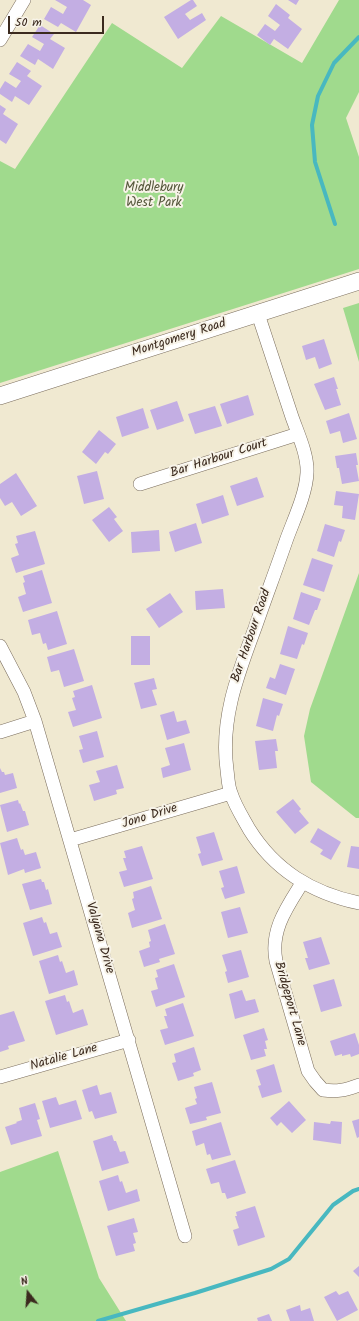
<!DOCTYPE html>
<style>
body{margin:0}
#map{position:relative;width:359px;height:1321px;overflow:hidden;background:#f0e9d1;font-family:Kalam,sans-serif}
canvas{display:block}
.north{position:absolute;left:8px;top:1273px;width:40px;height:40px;-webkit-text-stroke:3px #f7f3e8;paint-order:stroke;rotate:343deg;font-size:11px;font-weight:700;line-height:16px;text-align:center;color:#3b2a1e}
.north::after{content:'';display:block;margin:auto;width:14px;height:18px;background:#3b2a1e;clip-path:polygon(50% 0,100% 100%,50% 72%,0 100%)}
.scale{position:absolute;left:8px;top:16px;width:96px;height:18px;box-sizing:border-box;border:2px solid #3b2a1e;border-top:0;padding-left:5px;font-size:12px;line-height:14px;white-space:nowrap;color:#3b2a1e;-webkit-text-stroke:3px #f7f3e8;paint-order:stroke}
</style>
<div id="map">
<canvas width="359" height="1321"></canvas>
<div class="north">N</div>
<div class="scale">50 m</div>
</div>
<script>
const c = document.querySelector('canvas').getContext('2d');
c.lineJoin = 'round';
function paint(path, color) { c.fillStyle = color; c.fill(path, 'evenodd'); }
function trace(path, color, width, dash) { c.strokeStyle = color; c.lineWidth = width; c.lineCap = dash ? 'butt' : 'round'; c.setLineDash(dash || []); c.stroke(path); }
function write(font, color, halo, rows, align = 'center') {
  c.font = font + ' Kalam,sans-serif'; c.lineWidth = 4; c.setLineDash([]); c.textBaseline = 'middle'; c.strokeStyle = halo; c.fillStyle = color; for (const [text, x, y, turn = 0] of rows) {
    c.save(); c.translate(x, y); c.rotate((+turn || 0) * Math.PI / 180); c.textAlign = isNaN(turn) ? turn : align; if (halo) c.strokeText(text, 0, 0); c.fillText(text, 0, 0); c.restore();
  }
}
paint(new Path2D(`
 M339 0H359V92L346 118 359 157V269L0 383V161L15 169 112 23 182 68 221 16 302 63Z
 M359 303V362L343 308Z
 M359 573V818H356L311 782 304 736 310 709Z
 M58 1151 99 1278 126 1321H0V1172Z`), '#a0da8d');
trace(new Path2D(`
 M335 224 315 162 312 125 318 96 334 63 359 37
 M98 1321 195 1293 271 1269 289 1259 333 1205 353 1191 359 1189`), '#48b8c0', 4);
paint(new Path2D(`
 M55 0H83L91 5 76 32 61 23 58 27 44 19 51 7 63 14 67 7Z
 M191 0H193L197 6 185 14 190 20 202 13 206 20 178 39 164 17Z
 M288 0H299L296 5Z
 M276 4 290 15 288 18 302 29 288 49 274 39 270 45 257 35 265 24 275 31 280 25 268 16Z
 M40 25 54 34 50 39 65 48 53 69 38 59 35 65 20 56 28 44 40 51 44 44 32 37Z
 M17 62 31 71 27 76 42 86 29 105 15 96 12 102 0 94V89L5 81 16 88 21 81 9 74Z
 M0 105 6 109 3 114 18 124 6 144 0 140Z
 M324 339 332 364 319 369 315 357 306 360 302 346Z
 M334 377 338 389H336L341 405 325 410 314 384Z
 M248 395 254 415 227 424 220 404Z
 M177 401 184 421 157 430 150 410Z
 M215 406 222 426 195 434 188 414Z
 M143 408 149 428 122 437 116 417Z
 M349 413 357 439 343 443 340 431 330 434 326 421Z
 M99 430 116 444 108 454 105 452 96 464 82 452Z
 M356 453 358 465H356L359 481 342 484 339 468H337L335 456Z
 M97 471 104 499 84 504 77 476Z
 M16 473 37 506 21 516 12 502 5 506 0 498V484Z
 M257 477 264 497 237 506 230 486Z
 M336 491 359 494 355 520 342 518 343 506 334 505Z
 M223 495 229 515 202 524 196 504Z
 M109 507 117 517 114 519 123 531 109 542 92 520Z
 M196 523 202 543 175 552 169 532Z
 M325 524 345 530 341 542 339 541 334 557 317 551Z
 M159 530 160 551 132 553 131 532Z
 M35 531 45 564 16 573 11 558 19 555 15 544 18 543 16 536Z
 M312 558 333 565 324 592 303 585Z
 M42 570 52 603 23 612 18 597 26 594 23 583 25 582 23 576Z
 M223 589 225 608 196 610 195 591Z
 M301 592 321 599 317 610H315L309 625 293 619Z
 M170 593 183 612 159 628 146 609Z
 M57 611 67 644 48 650 46 643 43 644 40 633 32 635 28 620Z
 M288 626 308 633 304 645 302 644 297 659 280 654Z
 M131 636H150V665H131Z
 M74 649 84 681 64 687 59 670 51 672 47 657Z
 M280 664 295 669 286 695 266 688 270 677 275 679Z
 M154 678 157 689 152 690 157 705 141 709 134 683Z
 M92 685 102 718 73 727 68 712 76 710 72 698 75 697 73 691Z
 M263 698 283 704 279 716 277 715 273 731 256 726Z
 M174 711 177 722 186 720 190 733 167 740 160 715Z
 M97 731 104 757 83 763 79 750 83 749 79 736Z
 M276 739 278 751H275L277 768 259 770 255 741Z
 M184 743 191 770 163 778 161 768 170 765 165 748Z
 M117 765 124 788 116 790 117 794 94 801 89 785 100 782 96 771Z
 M0 768 2 772H4L5 775 13 773 17 788 0 793Z
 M293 799 301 809 299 811 309 823 295 834 276 812Z
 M18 800 19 804 20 803 23 811H25L29 825 7 832 0 805Z
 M318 828 341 842 331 860 320 854 323 850 310 842Z
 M214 832 223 860 202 866 198 854 201 853 196 837Z
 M17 838 21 850 23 849 25 855 36 852 41 868 25 873 24 869 8 875 0 843Z
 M142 846 153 879 124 887 119 872 127 870 123 858H126L124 851Z
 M351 846 359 847V869L347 867Z
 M237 866 245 893 225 899 221 888 224 887 219 871Z
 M41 879 42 882H44L46 890 48 889 52 904 30 910 22 884Z
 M151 886 162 919 132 928 128 913 135 910 132 899 134 898 133 892Z
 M240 907 248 933 228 938 221 912Z
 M42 917 44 923 46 922 50 934 57 932 62 947 33 956 23 923Z
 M165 924 175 954 159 959 160 962 144 967 139 951 150 947 149 942 151 941 148 930Z
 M321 937 330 964 309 970 305 958H308L303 942Z
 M241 950 249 977 228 983 225 972 227 971 222 955Z
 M58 955 60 962 62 961 66 973 74 970 78 985 49 994 39 961Z
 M174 964 185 997 156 1007 151 991 158 989 155 978 158 977 156 970Z
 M334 979 342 1006 321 1012 313 985Z
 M242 990 246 1001 255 999 259 1012 235 1019 229 994Z
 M65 995 67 1002 69 1001 73 1013 83 1009 88 1025 56 1035 45 1001Z
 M183 1003 194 1036 165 1045 160 1030 168 1028 164 1016H167L165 1009Z
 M14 1011 25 1041 8 1046 9 1049 0 1052V1015Z
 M264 1028 268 1040 265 1041 267 1049H264L266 1056 251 1060 243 1035Z
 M355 1033 359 1045V1054L351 1057 350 1054 342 1056V1054L335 1056 330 1041Z
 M194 1047 201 1070 193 1073 194 1076 178 1081 172 1063 176 1062 174 1054Z
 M274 1064 282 1092 262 1098 258 1086 261 1085 256 1070Z
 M212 1082 221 1113 206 1117 207 1120 190 1124 185 1108 197 1104 195 1099 197 1098 194 1087Z
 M97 1085 100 1095 111 1092 117 1113 95 1119 92 1111 89 1112 82 1090Z
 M56 1097 59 1105 76 1100 82 1119 50 1128 42 1101Z
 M289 1101 306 1120 292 1133 281 1122 277 1126 270 1118Z
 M35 1103 40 1119 37 1120 42 1136 11 1145 5 1127 17 1123 16 1122 22 1120 19 1108Z
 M359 1119V1137L357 1138 352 1121Z
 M331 1121 342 1122 341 1144 313 1140 314 1122 330 1124Z
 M221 1122 231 1155 212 1160 210 1154 207 1155 204 1143 196 1146 192 1131Z
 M112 1135 114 1141H116L120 1152 125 1151 129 1163 102 1171 93 1141Z
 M235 1160 246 1193 227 1199 225 1193H222L219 1182 211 1184 206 1169Z
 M118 1175 120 1182 122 1181 126 1193 137 1189 140 1201 108 1211 99 1181Z
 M255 1206 265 1237 238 1246 233 1230 239 1228 235 1216H237L236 1212Z
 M134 1218 138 1232 133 1233 136 1243 133 1244 135 1251 116 1256 107 1226Z
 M359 1266V1277L353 1271Z
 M336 1291 339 1295 348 1291 358 1310 337 1321 324 1297Z
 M300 1305 301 1311 310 1308 314 1321H290L286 1310Z
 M269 1314 272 1321H258L257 1318Z`), '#c3aee3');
const minor = new Path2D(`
 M0 40 24 0
 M258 314C269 348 281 383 292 417 298 434 308 455 307 473 306 495 293 521 286 541 276 570 265 599 255 628 238 674 220 719 227 770 228 777 228 786 231 793 235 806 243 818 249 829 275 871 312 893 359 903
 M140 484 298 434
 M0 646 24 692 35 721 185 1236
 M0 732 35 721
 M70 840 231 793
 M302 883C287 907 270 930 276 961L308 1071 315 1081 323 1090C338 1092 345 1090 359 1085
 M0 1077 129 1040`);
const tertiary = new Path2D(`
 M0 396 359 281`);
trace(minor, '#7a6d5d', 14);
trace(tertiary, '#7a6d5d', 18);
trace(minor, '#fff', 13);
trace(tertiary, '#fff', 17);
write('13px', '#54563a', '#f7f3e8', [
 ["Middlebury",154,189],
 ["West Park",154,204]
]);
write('13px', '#3b2a1e', '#f7f3e8', [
 ["Montgomery Road",179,339,-18],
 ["Bar Harbour Court",219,459,-18],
 ["Bar Harbour Road",252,636,-71],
 ["Jono Drive",150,817,-17],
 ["Valyana Drive",99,938,74],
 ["Bridgeport Lane",289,1004,74],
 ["Natalie Lane",64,1058,-16]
]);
</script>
